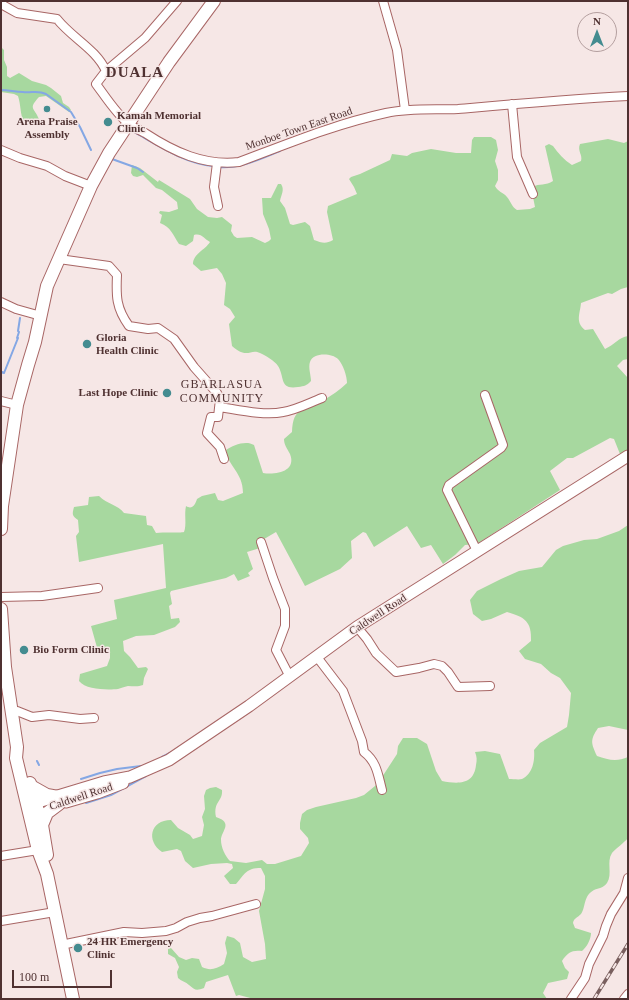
<!DOCTYPE html>
<style>
body{margin:0}
#map{position:relative;width:629px;height:1000px;overflow:hidden;background:#f6e7e6;font-family:Georgia,serif}
canvas{display:block}
.frame{position:absolute;inset:0;border:2px solid #4f3131;pointer-events:none}
.north{position:absolute;left:577px;top:12px;width:40px;height:40px;box-sizing:border-box;background:#f6e7e6;border:1px solid #b39e9e;border-radius:50%;rotate:0deg;font-size:11px;font-weight:700;line-height:16px;text-align:center;color:#4f3131}
.north::after{content:'';display:block;margin:auto;width:14px;height:18px;background:#448c90;clip-path:polygon(50% 0,100% 100%,50% 72%,0 100%)}
.scale{position:absolute;left:12px;top:970px;width:100px;height:18px;box-sizing:border-box;border:2px solid #4f3131;border-top:0;padding-left:5px;font-size:12px;line-height:14px;white-space:nowrap;color:#4f3131;-webkit-text-stroke:3px #f6e7e6;paint-order:stroke}
</style>
<div id="map">
<canvas width="629" height="1000"></canvas>
<div class="frame"></div>
<div class="north">N</div>
<div class="scale">100 m</div>
</div>
<script>
const c = document.querySelector('canvas').getContext('2d');
c.lineJoin = 'round';
function paint(path, color) { c.fillStyle = color; c.fill(path, 'evenodd'); }
function trace(path, color, width, dash) { c.strokeStyle = color; c.lineWidth = width; c.lineCap = dash ? 'butt' : 'round'; c.setLineDash(dash || []); c.stroke(path); }
function write(font, color, halo, rows, align = 'center') {
  c.font = font + ' Georgia,serif'; c.lineWidth = 3; c.setLineDash([]); c.textBaseline = 'middle'; c.strokeStyle = halo; c.fillStyle = color; for (const [text, x, y, turn = 0] of rows) {
    c.save(); c.translate(x, y); c.rotate((+turn || 0) * Math.PI / 180); c.textAlign = isNaN(turn) ? turn : align; if (halo) c.strokeText(text, 0, 0); c.fillText(text, 0, 0); c.restore();
  }
}
paint(new Path2D(`
 M1 47 4 50V60L7 67V76L10 78 19 73 32 81 46 85 51 88 61 96 63 103 69 107 71 110 69 112 46 96 39 97C28 109 34 107 39 119L37 121 29 120 24 123C20 114 21 105 18 96L14 94 1 92Z
 M474 137H491L496 140 498 150 495 161 498 170V180L495 186C498 192 503 192 507 197 511 202 512 207 517 210L530 209 535 207 533 197V187C539 183 546 186 553 181L545 146 549 144 553 146C558 153 564 160 572 165L581 161C583 155 577 151 580 144L608 139 624 143 628 141V287L621 289 612 294 608 293 581 303C580 314 575 322 585 330L593 329 605 349C614 345 619 337 628 336V359L623 360 617 366 628 378V449L620 454 614 439 610 438 573 458H567L550 471 560 490 477 544 465 545 455 555 443 564 431 545 421 548 407 526 374 547 366 533 363 532 351 541 352 558 340 569 305 586 276 532 259 542 260 548 247 552 253 569 248 573 250 576 238 581 234 574 226 578 171 591 170 593 172 604 169 606 171 619 179 618 180 622 175 627 154 635 136 636 123 641 124 651 130 657 138 668 146 667 148 669 144 678 143 685C138 687 133 686 128 686 124 687 121 688 118 689 108 690 86 690 79 681L80 674 107 666 110 658V650L98 651 91 626 117 619 114 600 166 588 163 544 79 562 76 536 79 532 78 520C72 516 72 514 74 507L88 505 89 497 99 496C107 504 118 505 124 513L146 516 147 525 152 526 156 533C163 532 180 533 184 532 187 525 184 514 186 506 192 510 195 505 197 499L202 496 215 493 218 500 223 501 243 493C243 472 228 467 226 450 233 445 246 440 254 445L263 473C275 475 297 472 290 454 287 448 284 445 284 439L292 432C293 406 304 411 322 401 331 396 340 390 347 383 347 376 343 364 338 359 332 353 313 352 310 362 308 367 311 376 311 381 306 386 305 386 298 387 279 390 285 377 278 366 275 361 265 355 260 353 250 348 248 360 232 346L229 324 235 317 230 309 224 305 226 283 222 274 217 268 201 271 193 264C193 254 205 250 210 242 204 239 202 233 194 235L193 241 186 246 179 244C173 235 171 227 160 223L162 215 159 213 160 211 169 212 178 209 177 202 162 190 156 188 143 175 137 177 133 176 131 173 132 165 140 168 158 182 159 180 190 199 197 209 208 217 217 218 222 217 232 225 231 231 234 236 237 238 252 237 265 243 269 241 271 239 269 229 263 214 262 198H271L278 184H281C285 190 281 195 280 201L285 208 290 224 293 225 305 222 310 226 314 240C322 243 326 244 333 240L327 212 328 206 357 194 354 187 349 179 351 177 360 174 390 160 392 154 407 156 412 153 431 149 456 153H471L472 140Z
 M628 525V730L609 726 598 728C590 740 591 743 597 756 608 760 617 762 628 757V838C625 842 614 850 612 853 606 862 613 874 607 883 603 888 599 888 594 890 583 896 586 907 581 914 577 918 574 918 573 923L575 928 591 933C591 939 587 947 582 951 572 950 568 952 562 961L565 968 569 972 567 979 548 983 543 993 547 999H254L239 995 236 996 228 975 206 982 204 988C196 991 195 990 189 985 186 982 181 981 178 978L177 972 179 967 175 958 168 954V949L171 948 179 957 186 960 192 958 199 959 202 967C210 971 216 969 224 964L227 953 225 943 227 936 234 938 240 943 243 957 252 962 266 959 265 944 259 911 265 889V876L261 868C246 868 245 874 236 884H230L224 876 233 868 232 864 227 863 211 864 193 868 185 861 181 851 177 849 162 852C146 841 150 820 171 820L178 828 190 835 193 839 202 836 204 825 202 817 205 809 204 796 206 790 210 788 216 787 222 790C223 802 213 801 216 817 234 823 221 831 221 840 221 847 225 856 230 861L246 863 262 860 267 864H275L301 856 309 843 308 838 300 829V823L302 814 307 810 316 807 356 798 364 795 375 786 384 774 397 754 398 746 403 738H417L427 744 436 771 442 781C458 784 474 785 476 765 477 760 477 757 475 752L485 751 500 754 509 779C513 779 519 780 522 779 533 774 535 760 534 750L540 743 567 727 569 715 571 693 560 678 551 673 541 664 525 659 519 651 531 641C532 622 525 617 507 612L491 619 482 621 473 614 470 600 477 591 501 579 519 571 542 567 556 550 563 546 584 540 597 539 619 531Z`), '#a7d89f');
trace(new Path2D(`
 M1 90C9 90 15 92 23 92 32 93 38 90 46 94L71 112 80 127 91 150
 M134 132C159 146 184 163 213 166
 M112 159 137 168 143 172
 M218 167C240 169 260 159 280 151
 M1 374 2 372 4 373 18 338H17L19 332 18 331 20 318
 M162 757 172 752
 M37 761 39 765
 M81 779 100 773 117 769 141 766
 M86 803 111 795 146 776`), '#84a7e4', 2);
const minor = new Path2D(`
 M177 1 145 38 106 71 96 84C105 96 117 115 129 124 134 128 140 130 145 133 174 152 204 166 239 162 287 144 335 124 386 113 410 108 434 110 458 109 515 104 571 99 628 96
 M383 1 397 50 405 110
 M1 4 17 13 57 19C72 38 96 49 106 71
 M512 104 517 157 533 194
 M1 150 20 158 47 166 65 176 91 186
 M217 163 214 187 218 206
 M59 259 109 266 117 275C116 296 116 308 129 326L148 329 158 328 174 339 194 367 217 393 220 399 218 417H211L207 433 220 447 224 459
 M1 302 16 309 41 316
 M1 401 17 405
 M220 407C239 410 265 416 283 412 296 410 309 403 322 398
 M261 542 273 578 285 609V626L276 650 290 677
 M477 551 447 490 449 485 501 448 503 445 485 395
 M1 597 42 596 98 588
 M357 627 367 639 376 653 396 672 419 668 434 664 442 666 448 672 458 687 490 686
 M317 657 343 691 362 741 364 752C377 762 378 775 382 790
 M12 711H17L32 717 49 715 80 719 94 718
 M1 856 38 850
 M1 921 55 912
 M61 945 124 932 142 933 166 931 176 928 187 922 200 918 212 916 256 904
 M571 999 585 978 589 964 603 936 606 926 611 914 624 893 628 878
 M624 999 628 994`);
const major = new Path2D(`
 M66 802 97 793 123 783
 M28 805 104 782 130 777 169 760 249 706 357 627 628 456`);
const highway = new Path2D(`
 M1 529 2 506 17 405 28 365 35 342 47 286 91 186 109 153 169 62 214 1
 M1 609 5 667 17 747 16 758 38 850 47 874 73 999
 M30 783 42 825 47 855
 M31 786 47 795 58 797
 M42 825 47 813 59 804`);
trace(minor, '#a86665', 10);
trace(major, '#a86665', 13);
trace(highway, '#a86665', 14);
trace(minor, '#fff', 8);
trace(major, '#fff', 11);
trace(highway, '#fff', 12);
const rail = new Path2D(`
 M594 999 628 944`);
trace(rail, '#795f5e', 3.5);
trace(rail, '#f6e7e6', 2, [6]);
for (const [x, y, r, color] of [
 [47,109,4,"#448c90"],
 [108,122,5,"#448c90"],
 [87,344,5,"#448c90"],
 [167,393,5,"#448c90"],
 [24,650,5,"#448c90"],
 [78,948,5,"#448c90"]
]) { const dot = new Path2D(); dot.arc(x, y, r, 0, 2 * Math.PI); c.fillStyle = color; c.fill(dot); trace(dot, '#f6e7e6', 1.5); }
write('bold 11px', '#4f3131', '#f6e7e6', [
 ["Kamah Memorial",117,116],
 ["Clinic",117,129],
 ["Arena Praise",47,122,"center"],
 ["Assembly",47,135,"center"],
 ["Gloria",96,338],
 ["Health Clinic",96,351],
 ["Last Hope Clinic",158,393,"right"],
 ["Bio Form Clinic",33,650],
 ["24 HR Emergency",87,942],
 ["Clinic",87,955]
], 'left');
write('11px', '#4f3131', '#f6e7e6', [
 ["Monboe Town East Road",299,129,-19],
 ["Caldwell Road",378,615,-33],
 ["Caldwell Road",81,797,-18]
]);
c.letterSpacing = '1px';
write('12px', '#4f3131', '#f6e7e6', [
 ["GBARLASUA",222,385],
 ["COMMUNITY",222,399]
]);
c.letterSpacing = '0px';
c.letterSpacing = '1px';
write('bold 15px', '#4f3131', '#f6e7e6', [
 ["DUALA",135,73]
]);
c.letterSpacing = '0px';
</script>
